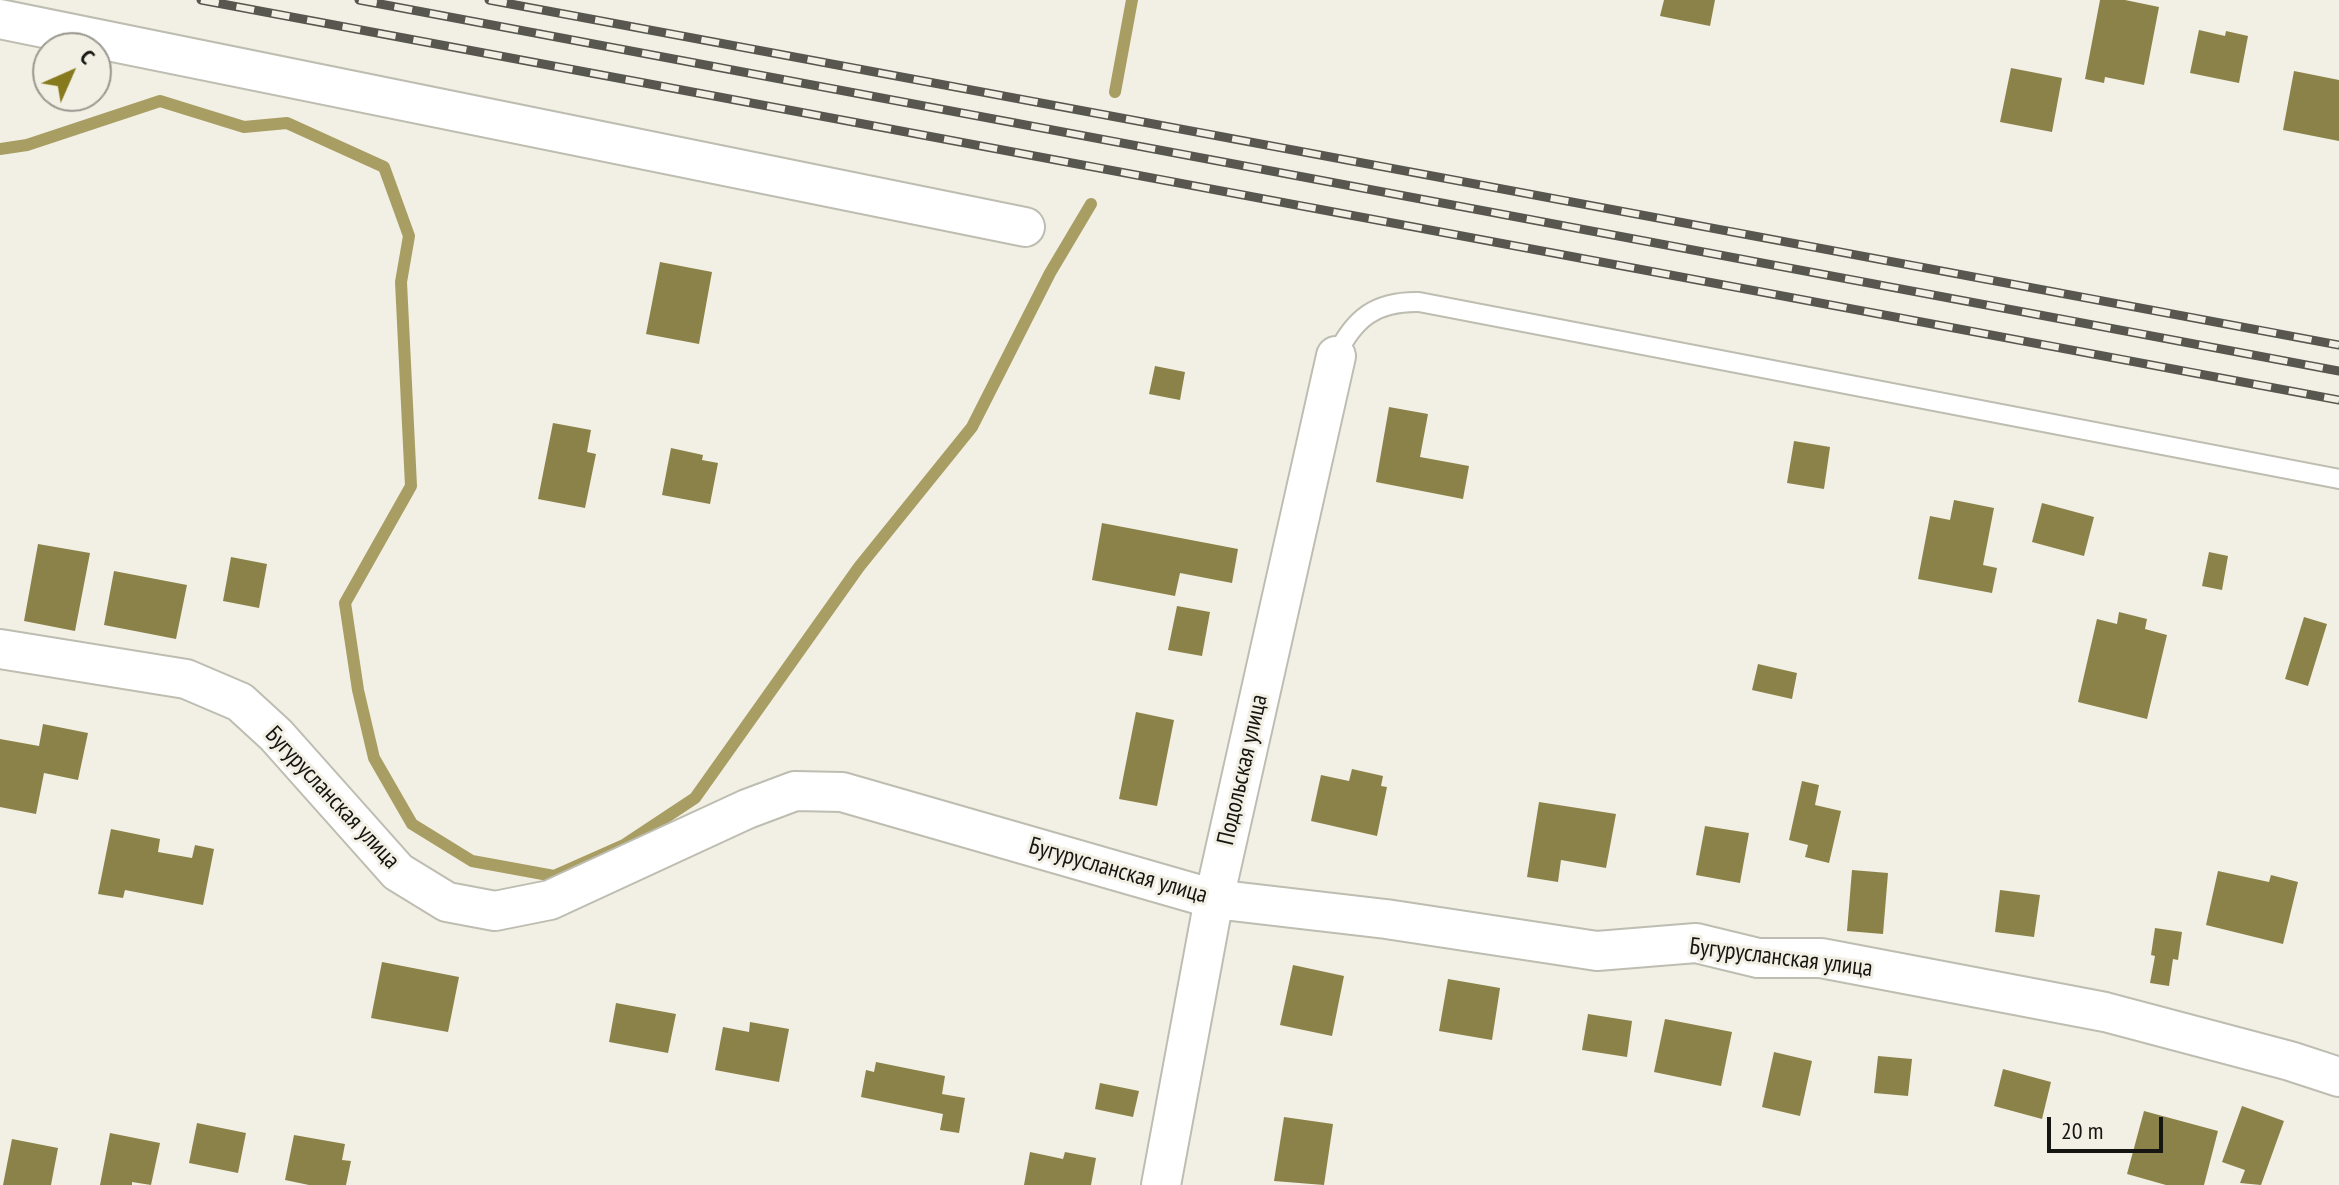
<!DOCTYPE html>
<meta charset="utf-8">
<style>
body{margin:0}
#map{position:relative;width:2339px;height:1185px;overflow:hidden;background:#f2f0e4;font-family:"PT Sans Narrow",sans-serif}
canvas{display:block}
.north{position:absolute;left:32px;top:32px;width:80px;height:80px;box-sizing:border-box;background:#f2f0e4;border:2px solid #9a9890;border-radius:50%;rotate:45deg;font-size:22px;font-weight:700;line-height:32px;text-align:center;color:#151511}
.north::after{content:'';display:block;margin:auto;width:28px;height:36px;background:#87791e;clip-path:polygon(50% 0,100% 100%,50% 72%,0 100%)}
.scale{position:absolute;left:2047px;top:1117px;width:116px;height:36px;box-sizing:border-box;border:4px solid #151511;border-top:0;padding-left:10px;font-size:24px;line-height:28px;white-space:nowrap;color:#151511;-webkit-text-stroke:6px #f2f0e4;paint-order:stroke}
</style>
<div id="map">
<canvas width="2339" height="1185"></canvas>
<div class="north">С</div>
<div class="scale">20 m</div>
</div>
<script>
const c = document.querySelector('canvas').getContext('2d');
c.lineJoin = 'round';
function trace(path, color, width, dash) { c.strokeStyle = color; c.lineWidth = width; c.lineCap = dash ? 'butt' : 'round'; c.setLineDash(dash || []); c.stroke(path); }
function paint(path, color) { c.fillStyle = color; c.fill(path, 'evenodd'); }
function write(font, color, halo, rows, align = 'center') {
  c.font = font + ' "PT Sans Narrow",sans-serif'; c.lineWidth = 6; c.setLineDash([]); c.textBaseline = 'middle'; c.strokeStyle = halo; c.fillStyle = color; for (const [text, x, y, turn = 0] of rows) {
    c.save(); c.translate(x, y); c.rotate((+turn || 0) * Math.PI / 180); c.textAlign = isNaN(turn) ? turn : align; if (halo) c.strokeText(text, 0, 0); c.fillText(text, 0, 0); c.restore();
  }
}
trace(new Path2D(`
 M1115 92 1132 0
 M0 149 27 145 160 101 244 127 287 123 384 167 409 236 401 282 411 486 345 603 358 690 374 758 412 824 472 861 554 876 624 845 695 798 859 567 972 427 1050 273 1091 204`), '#a89e64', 12);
paint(new Path2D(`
 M1664 0H1715L1710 26 1660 16Z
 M2100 0H2125L2159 7 2144 85 2105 77 2104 83 2085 79Z
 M2199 30 2225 36 2226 31 2248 36 2239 83 2190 73Z
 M2011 68 2062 78 2052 132 2000 122Z
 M2294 71 2339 80V141L2283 130Z
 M660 262 712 272 699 344 646 334Z
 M1155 366 1185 372 1180 400 1149 394Z
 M1389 407 1428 414 1420 457 1469 466 1463 499 1376 482Z
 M553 423 591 430 587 452 596 454 585 508 538 499Z
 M1794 441 1830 447 1824 489 1787 483Z
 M671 448 703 455 702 460 718 463 710 504 662 495Z
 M1954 500 1994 508 1983 565 1997 568 1992 593 1918 579 1930 516 1950 520Z
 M2042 503 2094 517 2084 556 2032 542Z
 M1102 523 1238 549 1232 583 1180 573 1175 596 1092 580Z
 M38 544 90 553 75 631 24 621Z
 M2209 552 2228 556 2222 590 2202 586Z
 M231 557 267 564 259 608 223 601Z
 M114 571 187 585 176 639 104 625Z
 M1177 606 1210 612 1202 656 1168 650Z
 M2119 612 2147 619 2145 629 2167 635 2147 719 2078 702 2097 619 2117 624Z
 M2304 617 2327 624 2308 686 2285 679Z
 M1758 664 1797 673 1792 699 1752 690Z
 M1136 712 1174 720 1157 806 1119 799Z
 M43 724 88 733 78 780 44 773 36 814 0 807V739L39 746Z
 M1352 769 1383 776 1381 786 1387 787 1377 836 1311 821 1321 775 1349 781Z
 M1802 781 1819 785 1815 805 1841 811 1829 863 1805 857 1808 845 1789 840Z
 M1539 802 1616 814 1606 868 1561 860 1558 882 1527 877Z
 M1705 826 1749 833 1740 883 1696 875Z
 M111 829 160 839 158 852 192 858 195 845 214 849 203 905 125 890 123 898 98 894Z
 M1852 870 1888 873 1883 934 1847 931Z
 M2218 871 2269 882 2271 875 2298 882 2283 944 2206 925Z
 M2000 890 2040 895 2034 937 1995 932Z
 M2155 928 2182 932 2178 960 2173 959 2169 986 2150 983 2155 956 2151 955Z
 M382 962 459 977 448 1032 371 1018Z
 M1293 965 1344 976 1332 1036 1280 1025Z
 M1448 979 1500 988 1492 1040 1439 1031Z
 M616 1003 676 1014 668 1053 609 1042Z
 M1588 1014 1632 1021 1627 1057 1582 1050Z
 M1665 1019 1732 1032 1721 1086 1654 1072Z
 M750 1022 789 1029 779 1082 715 1070 723 1027 749 1032Z
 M1774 1052 1812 1061 1800 1116 1762 1107Z
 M1878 1056 1912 1059 1908 1096 1874 1093Z
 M876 1062 945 1076 942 1094 965 1098 959 1133 940 1130 943 1114 861 1097 866 1070 874 1072Z
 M2003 1069 2051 1082 2042 1119 1994 1106Z
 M1100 1083 1139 1091 1133 1117 1095 1109Z
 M2242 1106 2284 1121 2261 1185 2240 1183 2245 1170 2222 1162Z
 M2144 1111 2218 1131 2204 1185H2166L2127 1174Z
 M1284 1117 1333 1124 1324 1185 1274 1181Z
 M197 1123 246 1133 238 1173 189 1163Z
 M110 1133 160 1143 151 1185 132 1182V1185H100Z
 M294 1135 345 1144 342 1160 351 1161 346 1185H309L285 1180Z
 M12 1139 58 1148 51 1185H3Z
 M1030 1152 1063 1159 1065 1152 1096 1158 1091 1185H1024Z`), '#8b8249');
const service = new Path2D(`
 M1336 356C1354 318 1376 301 1419 302L2339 479`);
const minor = new Path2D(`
 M0 19 1025 227
 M0 649 186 679 240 702 276 735 398 872 447 902 495 911 550 900 747 809 795 791 842 792 1214 899 1386 919 1597 951 1696 943 1758 958H1821L2105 1012 2290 1061 2339 1077
 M1161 1185 1214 899 1336 356`);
trace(service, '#bebdb1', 22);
trace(minor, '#bebdb1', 42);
trace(service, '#fff', 18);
trace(minor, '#fff', 38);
const rail = new Path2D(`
 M201 0 2339 400
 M359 0 2339 371
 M489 0 2339 345`);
trace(rail, '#575750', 9);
trace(rail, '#f2f0e4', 6, [18]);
write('24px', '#151511', '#f2f0e4', [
 ["Подольская улица",1243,770,-77],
 ["Бугурусланская улица",332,798,47],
 ["Бугурусланская улица",1118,871,16],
 ["Бугурусланская улица",1781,958,7]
]);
</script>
